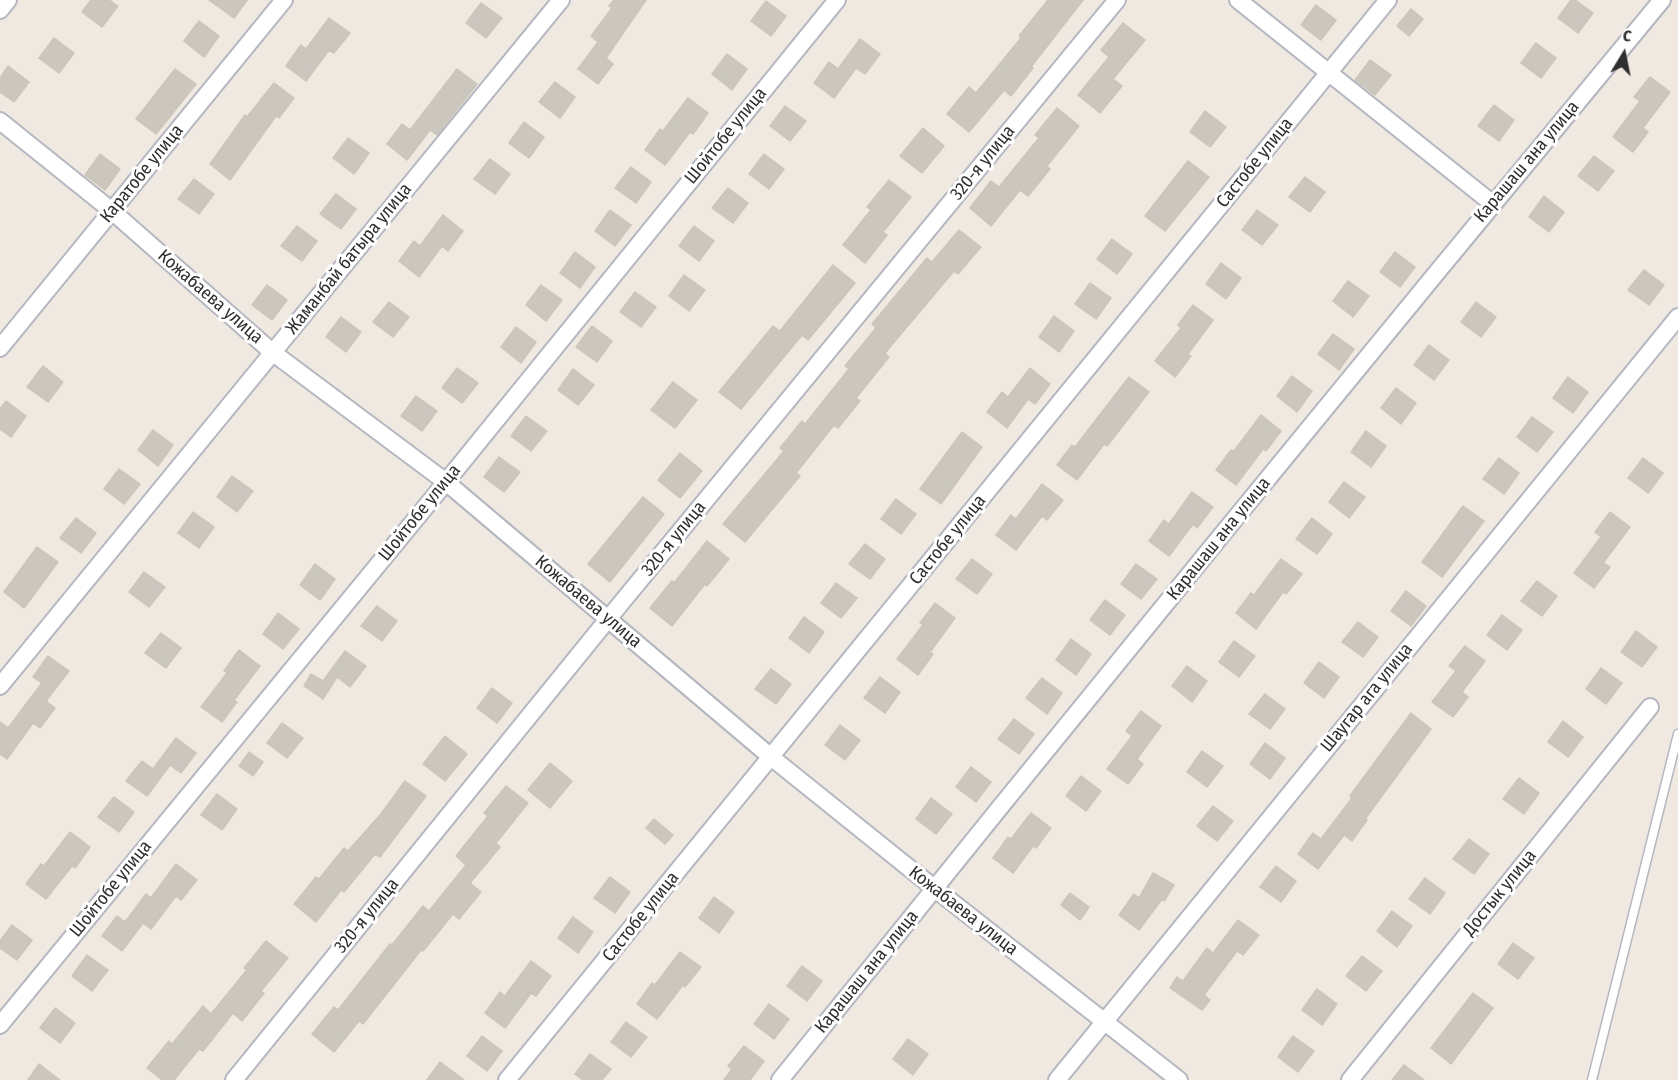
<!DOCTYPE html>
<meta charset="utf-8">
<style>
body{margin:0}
#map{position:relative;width:1678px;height:1080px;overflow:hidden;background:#efe9e1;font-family:"Fira Sans Condensed",sans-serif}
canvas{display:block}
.north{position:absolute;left:1594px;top:24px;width:60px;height:60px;-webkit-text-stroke:4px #fff;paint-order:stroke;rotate:10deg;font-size:16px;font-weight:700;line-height:24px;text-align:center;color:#2e2e2e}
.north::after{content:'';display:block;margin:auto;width:21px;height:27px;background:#2e2e2e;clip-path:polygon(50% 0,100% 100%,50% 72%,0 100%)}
</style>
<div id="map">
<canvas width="1678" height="1080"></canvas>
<div class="north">С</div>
</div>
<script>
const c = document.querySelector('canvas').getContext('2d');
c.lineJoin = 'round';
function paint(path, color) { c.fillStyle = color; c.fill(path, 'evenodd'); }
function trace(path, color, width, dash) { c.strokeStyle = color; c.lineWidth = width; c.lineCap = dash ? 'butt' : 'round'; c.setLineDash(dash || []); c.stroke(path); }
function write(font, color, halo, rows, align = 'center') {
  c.font = font + ' "Fira Sans Condensed",sans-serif'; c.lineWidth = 6; c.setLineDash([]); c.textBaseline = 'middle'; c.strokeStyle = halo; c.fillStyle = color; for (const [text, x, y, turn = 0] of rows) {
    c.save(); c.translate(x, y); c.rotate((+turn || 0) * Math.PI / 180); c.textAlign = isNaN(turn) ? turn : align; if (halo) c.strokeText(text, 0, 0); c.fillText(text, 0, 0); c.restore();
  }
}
const building = new Path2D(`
 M91 0H109L118 6 102 27 82 12Z
 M209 0H247L234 18Z
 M614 0H646L606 58 613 64 598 84 578 69 598 42 591 36 612 8 609 6Z
 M1048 0H1083L1031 67 1033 68 1011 96 1004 90 969 132 947 114 969 87 976 93 1021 38 1019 36Z
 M1571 0H1575L1593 13 1578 33 1558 18Z
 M766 1 786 16 771 36 751 21Z
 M481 3 502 18 486 38 466 23Z
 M1316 5 1336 20 1321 40 1301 25Z
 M1411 9 1423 19 1409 36 1397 26Z
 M329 18 350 33 334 53 329 50 306 81 286 66 301 45 306 49Z
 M199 21 219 36 204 57 184 41Z
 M1123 23 1145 40 1113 79 1122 86 1100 113 1078 95 1109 57 1101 50Z
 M54 38 74 53 59 73 39 58Z
 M860 39 880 54 865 74 856 68 834 98 814 83 829 62 838 69Z
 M1536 43 1556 58 1541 78 1521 63Z
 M727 54 747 69 732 90 712 74Z
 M1370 60 1391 75 1375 95 1355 80Z
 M8 66 29 82 14 102 0 92V78Z
 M175 69 196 84 156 134 136 119Z
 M457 69 477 84 437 135 430 130 407 160 387 144 402 124 410 130Z
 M1650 77 1670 92 1643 128 1648 132 1633 152 1613 137 1640 101 1634 97Z
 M555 82 575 97 560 118 539 102Z
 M274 83 294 98 279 118 276 116 230 180 210 164 245 115 247 117Z
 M688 98 708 113 693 134 690 132 665 165 645 150 660 129 663 131Z
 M1494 105 1514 120 1499 141 1478 126Z
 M785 106 806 121 790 141 770 126Z
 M1057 108 1079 126 1047 166 1050 169 1028 196 1020 190 991 226 970 208 991 181 999 187 1039 138 1035 135Z
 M1205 111 1226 127 1210 147 1190 132Z
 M524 122 544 137 529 158 509 143Z
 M923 128 944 146 922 173 900 156Z
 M348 138 369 153 354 174 333 158Z
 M100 154 120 169 105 190 85 175Z
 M764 154 784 169 769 189 749 174Z
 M1594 156 1614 171 1598 191 1578 176Z
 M490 159 510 174 495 194 474 179Z
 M1188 161 1209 177 1165 231 1145 216Z
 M631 167 651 182 636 203 615 188Z
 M1305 177 1325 192 1310 212 1289 197Z
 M194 179 214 194 199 214 178 199Z
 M889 180 911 197 883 232 887 235 865 263 843 245 871 210 867 207Z
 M728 188 748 203 733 223 712 208Z
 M336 194 356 209 341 229 320 214Z
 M1544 196 1564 212 1549 232 1529 217Z
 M610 210 631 225 615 246 595 231Z
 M1257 210 1278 225 1262 245 1242 230Z
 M443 215 463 231 448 251 442 246 419 277 399 261 414 241 420 246Z
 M297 226 317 241 302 261 281 246Z
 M694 226 714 241 699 261 679 246Z
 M959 230 981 247 958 274 954 271 885 353 889 357 856 398 860 401 838 428 834 425 796 473 800 476 745 542 723 524 784 451 780 448 802 421 805 424 849 369 845 366 876 328 872 324 927 258 932 262Z
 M1112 239 1132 254 1117 274 1097 259Z
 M575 252 595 267 580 288 560 273Z
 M1395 252 1415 267 1400 287 1380 272Z
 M1221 263 1241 278 1226 299 1206 284Z
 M833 265 855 283 808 340 802 335 741 409 719 392 773 326 780 331Z
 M1644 270 1664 285 1649 305 1628 290Z
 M684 275 705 290 689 311 669 296Z
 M1348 281 1369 296 1353 317 1333 301Z
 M1090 283 1111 298 1096 319 1075 304Z
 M267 285 287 300 272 320 252 305Z
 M541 285 562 300 546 321 526 305Z
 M635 292 656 307 641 327 620 312Z
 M389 302 409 317 393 337 373 322Z
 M1476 302 1496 317 1481 337 1461 322Z
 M1193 305 1213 320 1188 354 1191 356 1175 377 1155 361 1181 328 1178 325Z
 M1054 316 1074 331 1059 352 1039 337Z
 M341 317 361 332 346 352 326 337Z
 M592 326 612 341 597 362 576 347Z
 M516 327 536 342 521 363 501 347Z
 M1333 334 1354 349 1339 370 1318 354Z
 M1429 345 1449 360 1434 380 1414 365Z
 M43 366 63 382 48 402 27 387Z
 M457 368 478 383 462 403 442 388Z
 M1030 368 1050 384 1035 404 1028 399 1007 428 987 412 1002 392 1008 397Z
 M573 369 594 385 578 405 558 390Z
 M1292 376 1312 391 1297 412 1277 396Z
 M1129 377 1149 392 1107 446 1104 444 1077 480 1057 465 1072 445 1075 447Z
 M1568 377 1588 392 1573 413 1553 398Z
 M673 382 697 400 675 428 651 410Z
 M1396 388 1416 403 1401 424 1381 408Z
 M416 396 437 411 422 431 401 416Z
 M6 401 26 416 11 437 0 429V409Z
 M1261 415 1281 431 1266 451 1263 449 1236 485 1216 470 1231 450 1234 451Z
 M526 416 547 431 531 451 511 436Z
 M1532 417 1553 432 1537 452 1517 437Z
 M153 430 173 445 158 466 138 450Z
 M1366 431 1386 446 1371 467 1351 452Z
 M962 432 982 447 941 504 920 489Z
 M680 453 702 471 680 498 658 480Z
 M499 457 520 472 504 492 484 477Z
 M1499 458 1519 473 1504 494 1483 479Z
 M1643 458 1663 473 1648 493 1628 478Z
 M119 469 140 484 124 504 104 489Z
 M232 476 253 491 237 512 217 497Z
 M1344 482 1365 497 1349 518 1329 502Z
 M1042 484 1063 500 1047 520 1042 516 1016 550 996 535 1011 515 1016 519Z
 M1192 492 1213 507 1197 528 1193 524 1169 556 1149 541 1164 520 1169 524Z
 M643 497 664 514 610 582 588 564Z
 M896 499 916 514 901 534 881 519Z
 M1463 506 1484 521 1442 577 1422 562Z
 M193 512 214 527 199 548 178 533Z
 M1610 512 1630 527 1603 563 1610 567 1594 588 1574 573 1601 537 1595 532Z
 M76 518 96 533 81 553 60 538Z
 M1312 518 1332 534 1317 554 1296 539Z
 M707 541 729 559 707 586 705 584 672 626 650 608 672 581 674 583Z
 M865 544 885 559 870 579 849 564Z
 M37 547 58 562 24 608 4 592Z
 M972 559 992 574 977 594 956 579Z
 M1281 559 1302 574 1286 594 1283 592 1256 629 1236 613 1251 593 1254 595Z
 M315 564 335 579 320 600 300 585Z
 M1136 564 1157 579 1141 599 1121 584Z
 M144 572 165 587 149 607 129 592Z
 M1537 581 1557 596 1542 616 1521 601Z
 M836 583 857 598 841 618 821 603Z
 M1406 591 1426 606 1411 626 1391 611Z
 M1105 600 1125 615 1110 635 1090 620Z
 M935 603 955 618 930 652 933 654 918 675 897 659 923 625 920 623Z
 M377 606 397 621 382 641 361 626Z
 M278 613 299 629 283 649 263 634Z
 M1502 615 1522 630 1507 650 1487 635Z
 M804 617 824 632 809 653 789 638Z
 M1358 622 1378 637 1363 657 1342 642Z
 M1636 631 1657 647 1642 667 1621 652Z
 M161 633 181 648 166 668 145 653Z
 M1071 639 1091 654 1076 675 1056 660Z
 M1234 641 1255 656 1239 677 1219 662Z
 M1465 646 1485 661 1462 692 1468 697 1453 717 1432 702 1456 671 1449 666Z
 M239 650 260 666 234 700 237 702 222 722 201 707 227 673 224 671Z
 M345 651 366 666 350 687 337 677 323 699 304 686 311 674 323 681Z
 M48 656 69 671 46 701 55 708 40 728 33 723 7 759 0 754V722L8 728 42 683 33 677Z
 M1319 662 1339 677 1324 698 1304 683Z
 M1187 666 1207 681 1192 702 1172 686Z
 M1601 668 1622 683 1606 704 1586 689Z
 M771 669 791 684 776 704 755 689Z
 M880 677 900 692 885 713 864 698Z
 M1042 678 1062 693 1047 714 1026 698Z
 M492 688 512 703 497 723 477 708Z
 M1265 694 1285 709 1270 729 1249 714Z
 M1141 711 1161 726 1137 759 1143 764 1128 784 1107 769 1132 736 1126 731Z
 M1411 713 1431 729 1365 819 1367 820 1352 841 1344 835 1318 869 1298 854 1313 833 1321 839 1352 798 1350 796Z
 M1014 719 1034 734 1019 754 998 739Z
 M1563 721 1583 737 1568 757 1548 742Z
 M282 723 303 738 287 758 267 743Z
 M840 725 860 740 845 760 825 745Z
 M445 736 467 754 445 781 423 764Z
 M176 738 196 753 181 773 170 765 147 796 126 781 142 761 153 769Z
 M1265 743 1285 758 1270 779 1250 764Z
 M1202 751 1223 766 1207 787 1187 772Z
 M249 752 263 762 253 776 239 766Z
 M550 763 572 781 550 808 528 790Z
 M971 767 991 782 976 802 956 787Z
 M1081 776 1101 791 1086 811 1066 796Z
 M1519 778 1539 793 1524 814 1503 799Z
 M405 781 426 796 380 857 375 854 344 892 341 890 316 922 294 904 316 877 319 879 344 848 348 851 381 814Z
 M506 786 528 803 496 843 500 847 470 883 481 892 459 919 453 914 423 951 421 950 363 1024 359 1021 334 1052 312 1034 334 1007 338 1010 390 944 392 945 423 906 429 911 466 865 456 856 488 816 484 813Z
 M217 794 237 809 222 830 201 815Z
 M114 797 134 812 119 832 98 817Z
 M931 798 952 814 936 834 916 819Z
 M1213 806 1233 821 1217 841 1197 826Z
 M1031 813 1051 828 1036 848 1033 846 1013 873 993 858 1008 837 1011 839Z
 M654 819 673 835 665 844 646 828Z
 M70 832 90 847 75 868 72 866 46 899 26 884 41 864 44 866Z
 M1469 839 1489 854 1474 874 1453 859Z
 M176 864 197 880 181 900 176 896 151 929 143 923 122 951 102 936 117 916 125 922 146 894 151 898Z
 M1276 866 1296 881 1281 902 1260 887Z
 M1153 873 1174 885 1164 901 1162 899 1139 930 1119 915 1134 894 1139 898Z
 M610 877 630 892 615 913 594 898Z
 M1425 878 1445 893 1430 914 1409 899Z
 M1070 893 1089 907 1080 920 1061 905Z
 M714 897 734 912 719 933 699 918Z
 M1392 911 1412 926 1397 947 1377 931Z
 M573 917 593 932 578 953 558 938Z
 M1238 920 1259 935 1243 955 1237 951 1204 995 1210 1000 1202 1010 1170 988 1177 977 1183 981 1207 948 1213 953Z
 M12 925 32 940 17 960 0 948V941Z
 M266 941 288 958 261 991 264 993 242 1021 233 1013 203 1051 199 1049 174 1080H162L147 1068 169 1041 172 1044 203 1006 211 1014 247 970 244 968Z
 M1513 943 1534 958 1518 979 1498 964Z
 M680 952 701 967 685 987 683 985 657 1019 637 1004 652 983 655 985Z
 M87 955 108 970 92 991 72 976Z
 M1362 956 1382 971 1366 991 1346 976Z
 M531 961 551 976 536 996 531 993 505 1028 485 1013 500 992 505 996Z
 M802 966 822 981 807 1001 787 986Z
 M1317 989 1337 1004 1322 1025 1302 1010Z
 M1473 993 1493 1008 1451 1064 1431 1048Z
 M769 1004 789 1019 774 1039 754 1024Z
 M55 1008 75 1023 60 1043 40 1028Z
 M626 1022 647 1037 631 1057 611 1042Z
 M482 1036 502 1051 487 1071 467 1056Z
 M1293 1036 1314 1051 1298 1072 1278 1057Z
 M908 1039 928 1054 913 1075 893 1059Z
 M744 1046 764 1061 750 1080H724L732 1069 728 1066Z
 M590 1054 611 1069 602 1080H583L575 1074Z
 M440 1062 464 1080H427Z
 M39 1064 60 1080H28Z
 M1404 1065 1424 1080H1392Z`);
paint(building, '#cbc7bf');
trace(building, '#cbc5ba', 1.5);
const lane = new Path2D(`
 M1592 1080 1678 734`);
const street = new Path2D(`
 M1238 0 1493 204
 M0 10 8 0
 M0 121 112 211 272 352 446 482 771 757 934 888 1179 1080
 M0 348 284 0
 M0 686 561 0
 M0 1025 446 482 837 0
 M234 1080 608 619 1117 0
 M507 1080 1388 0
 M780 1080C1071 718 1365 358 1662 0
 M1057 1080 1678 317
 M1350 1080 1650 707`);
trace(lane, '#b4b7c1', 11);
trace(street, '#b4b7c1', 20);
trace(lane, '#fff', 8);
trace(street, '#fff', 16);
write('18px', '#2e2e2e', '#fff', [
 ["Шойтобе улица",726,136,-51],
 ["Карашаш ана улица",1527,162,-50],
 ["320-я улица",983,163,-51],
 ["Састобе улица",1255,163,-51],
 ["Каратобе улица",142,174,-51],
 ["Жаманбай батыра улица",349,259,-51],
 ["Кожабаева улица",210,297,41],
 ["Шойтобе улица",420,513,-51],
 ["320-я улица",674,539,-51],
 ["Карашаш ана улица",1219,539,-51],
 ["Састобе улица",948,540,-51],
 ["Кожабаева улица",588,602,40],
 ["Шаугар ага улица",1367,698,-51],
 ["Шойтобе улица",111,889,-51],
 ["Достык улица",1500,893,-51],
 ["Кожабаева улица",963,911,38],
 ["320-я улица",367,916,-51],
 ["Састобе улица",641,917,-51],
 ["Карашаш ана улица",867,972,-51]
]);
</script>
